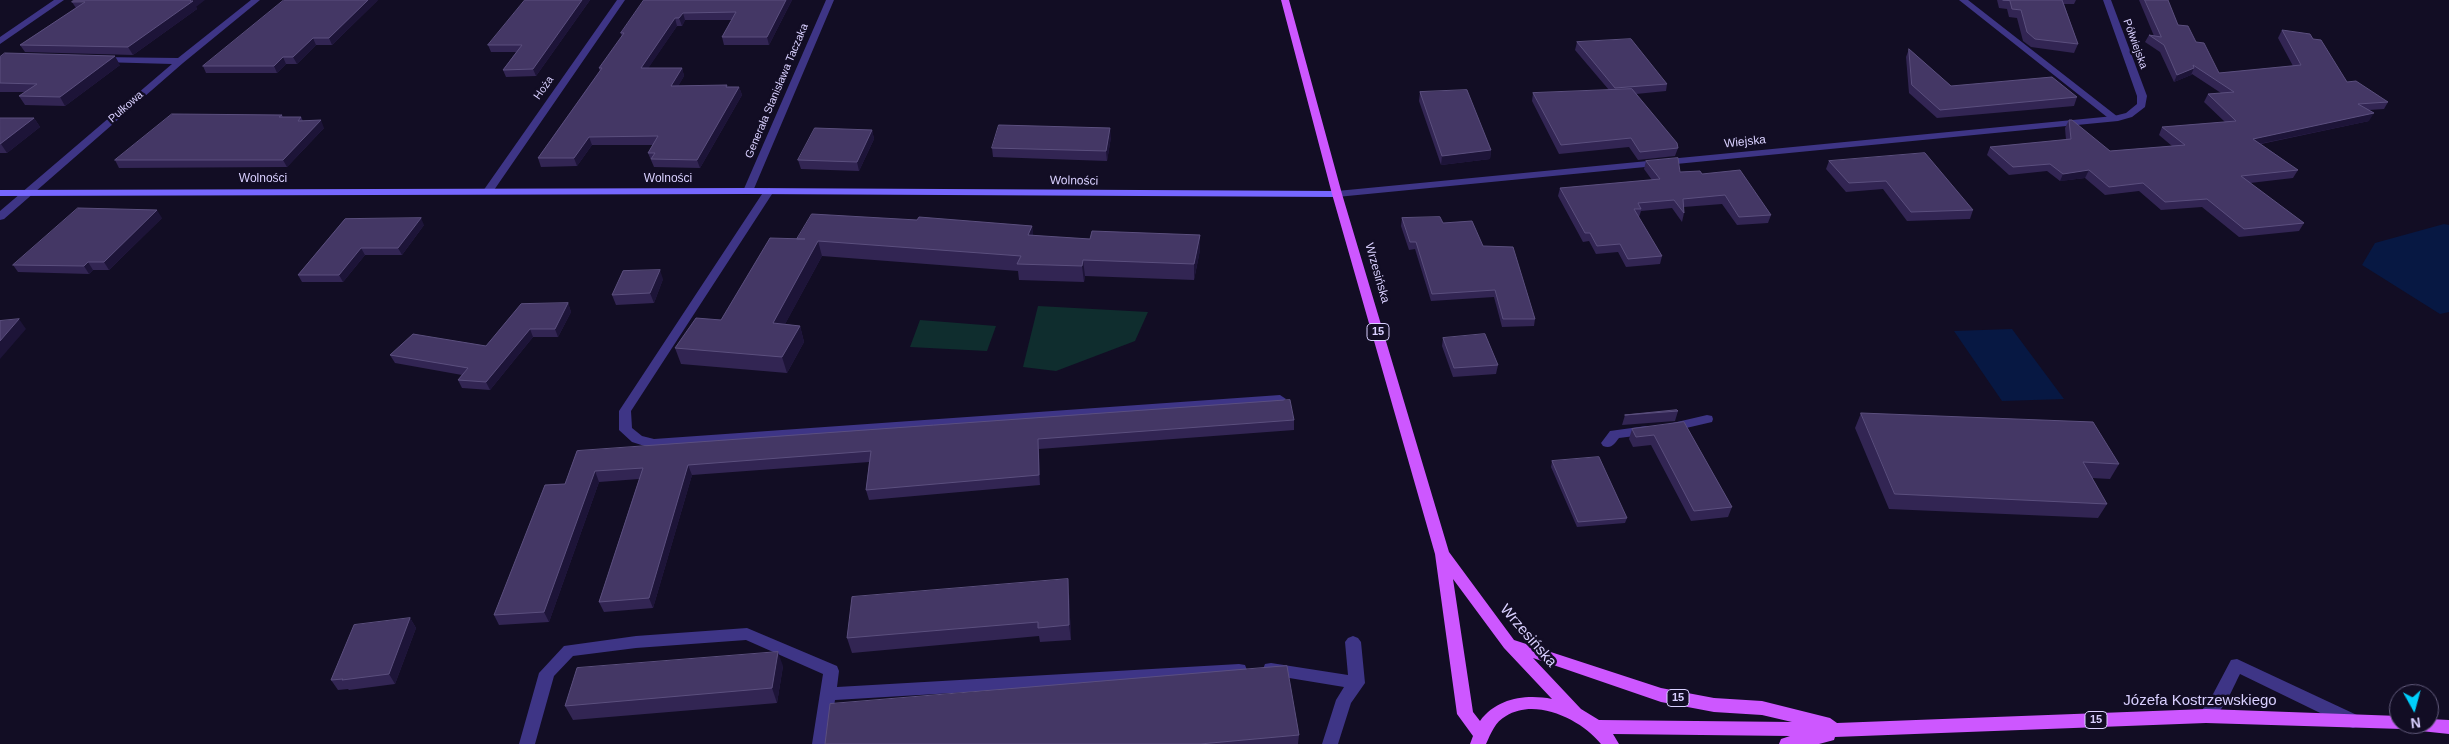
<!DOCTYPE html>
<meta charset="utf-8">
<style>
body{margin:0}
#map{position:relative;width:2449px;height:744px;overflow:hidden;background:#120d24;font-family:Arial,sans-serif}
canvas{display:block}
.north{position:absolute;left:2389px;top:684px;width:50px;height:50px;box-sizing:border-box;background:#120d24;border:1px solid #625b7c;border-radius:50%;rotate:173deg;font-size:14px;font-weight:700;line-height:20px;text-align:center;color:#d9d0ff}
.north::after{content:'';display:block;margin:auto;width:18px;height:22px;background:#00cffb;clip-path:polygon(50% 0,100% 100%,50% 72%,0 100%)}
</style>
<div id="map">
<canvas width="2449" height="744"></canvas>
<div class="north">N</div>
</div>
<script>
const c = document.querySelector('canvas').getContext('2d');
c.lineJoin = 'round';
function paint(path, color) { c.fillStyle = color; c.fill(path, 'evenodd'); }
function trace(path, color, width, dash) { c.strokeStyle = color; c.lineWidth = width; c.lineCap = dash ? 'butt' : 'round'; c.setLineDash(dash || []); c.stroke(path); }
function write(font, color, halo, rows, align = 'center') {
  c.font = font + ' Arial,sans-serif'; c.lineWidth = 5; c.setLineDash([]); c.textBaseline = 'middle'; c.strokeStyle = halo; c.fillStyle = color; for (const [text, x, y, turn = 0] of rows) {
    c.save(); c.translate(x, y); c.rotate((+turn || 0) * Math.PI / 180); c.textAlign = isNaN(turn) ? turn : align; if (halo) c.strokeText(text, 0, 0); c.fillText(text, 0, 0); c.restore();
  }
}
paint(new Path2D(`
 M1038 306 1148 312 1135 341 1056 371 1023 367Z
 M920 320 996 326 987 351 910 347Z`), '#0f2d2e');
paint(new Path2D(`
 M2444 224 2449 225V312L2440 314 2362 265 2375 243Z
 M2011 329H2012L2064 399 2002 401 1954 331Z`), '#071843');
paint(new Path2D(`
 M1959 0H1968L2118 117V121H2112Z
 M769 188 774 191 631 411 632 428 642 436 654 439 1280 395 1286 399 1280 403 654 449 632 442 619 430V411L764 191Z
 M1707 415 1712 416 1713 419 1712 422 1669 432 1662 428 1664 425Z
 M1646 426 1653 431 1651 434 1619 438C1614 444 1612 449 1603 446L1601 443 1610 431Z
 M747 628 837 666 839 671 837 687 1239 664 1245 665 1247 670 1245 675 1239 676 835 700 828 744H812L823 674 746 640 636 648 573 656 554 676 535 744H519L539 673 564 646 636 636Z
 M1353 636 1358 638 1361 642 1365 683 1351 703 1338 744H1322L1336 700 1344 687 1271 675 1265 674 1263 669 1265 664 1271 663 1348 675 1345 642 1348 638Z
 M2237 659 2359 716 2361 721 2359 726 2353 728 2347 726 2240 674C2233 687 2218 727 2200 721L2198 716 2212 696 2231 660Z`), '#3e3586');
paint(new Path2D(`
 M54 0H64L0 44V37Z
 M251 0H260L183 63 4 219 0 220V211L172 64 100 62 97 61V57L178 58Z
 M617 0H625L492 193H484L483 191Z
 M826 0H834L753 191 748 194 744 193 743 191Z
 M2103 0H2111L2147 96 2145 107 2132 117 2118 121 1337 197 1332 194 1337 191 2114 116 2126 113 2137 104V96Z`), '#3e3586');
paint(new Path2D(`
 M748 188 1337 191 1342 194 1337 197 748 194 0 196V190Z`), '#7667ff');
paint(new Path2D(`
 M1281 0H1289L1342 194 1449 552 1514 640 1661 688 1714 698 1762 701 1830 718 1837 723 2206 709 2399 716V724H2429V719L2449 720V734L2402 729 2206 723 1835 737 1834 740 1819 744H1779L1781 739 1790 736 1613 734 1619 744H1601C1582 720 1536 697 1506 716 1495 722 1491 733 1486 744H1470L1473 736 1457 714 1435 554 1332 194ZM1453 579 1504 648 1552 699C1526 694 1497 698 1480 721L1473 712ZM1533 658 1661 702 1714 712 1762 715 1792 722 1599 720 1581 709Z`), '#cd57ff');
paint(new Path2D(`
 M378 0 332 45H316L297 64H286L277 73H206L203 66Z
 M525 0H590L536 76 506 77 503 70 516 52H491L488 45Z
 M644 0H792L769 45H724L722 37 732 20H685L682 26H677L648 68H682L684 76 678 86 739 87 742 95 700 168 654 167 648 153 653 145H592L577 166 541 167 538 158 600 71 599 68 622 37 621 33Z
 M1997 0H2076L2074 4H2064L2078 44 2074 53 2031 47 2023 41 2017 18 2009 17 2007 9 1999 8Z
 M2139 0H2168L2178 25 2196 42 2219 73 2293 66 2278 38 2282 30 2313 39 2347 82 2388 102 2384 109 2369 110V121L2261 144 2298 170 2293 178 2250 183 2304 223 2299 231 2239 237 2202 207 2161 210 2139 191 2105 195 2085 178 2060 181 2047 171 2009 175 1987 155 1990 147 2066 140 2065 128 2069 120 2110 151 2172 146 2159 135 2162 127 2225 122 2204 102 2208 94 2221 93 2192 74 2191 75 2174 82 2160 52 2145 42 2149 35 2154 36Z
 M72 2 196 7 197 9 133 55 25 52 20 45 76 8Z
 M1577 42 1667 84 1666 91 1636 94 1678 148 1675 156 1638 160 1629 147 1559 154 1532 101 1533 93 1609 90 1575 50Z
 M1909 49 1951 86 2077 97 2074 106 1937 118 1909 93 1906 57Z
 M0 57 120 65 65 106 25 105 19 96 25 92H0Z
 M1420 92 1491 150 1490 159 1441 165 1419 101Z
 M282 115 283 117H301L303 121 324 128 287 167 119 168 115 160Z
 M0 118H34L40 127 7 153H0Z
 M872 130 874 139 859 171 801 169 798 160Z
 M1111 137 1107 161 993 157 992 148Z
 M1646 161 1680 172 1702 174 1771 215 1768 223 1737 225 1722 204 1684 207V213L1682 222 1672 208 1641 211 1639 217H1638L1662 256 1660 264 1626 267 1618 252 1596 254 1589 241 1583 242 1558 196 1560 188 1652 180 1644 169Z
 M1829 161 1973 210 1970 219 1907 221 1883 189 1846 192 1826 169Z
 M162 218 109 270H93L89 274 18 272 13 265Z
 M1402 218 1443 223 1483 246 1535 319 1534 326 1502 327 1494 297 1431 301 1415 249 1409 250 1401 226Z
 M345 219 424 225 402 255H365L343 282H302L298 275Z
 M917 220 1032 226 1033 236 1090 239 1200 235V250L1194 280 1085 276 1084 282 1019 280 1018 271 822 256 785 324 800 326 804 342 787 373 681 364 675 348 721 320 797 239Z
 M663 279 654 303 616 305 612 295Z
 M568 303 571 312 558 337H533L490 390 462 388 458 380 462 375 395 363 390 355 486 346Z
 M1443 338 1498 365 1496 374 1453 377 1442 346Z
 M1678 411 1675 421 1622 425 1625 415Z
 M1861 413 2119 464 2110 479 2092 478 2107 504 2098 518 1889 509 1855 428Z
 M1294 420V430L1039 449 1040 485 869 500 866 490 869 462 692 475 653 608 604 612 599 602 639 479 599 482 549 622 499 625 494 615 565 484 577 451Z
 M1684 422 1732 507 1728 517 1691 521 1651 445 1633 447 1629 439 1632 429Z
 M1552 461 1627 518 1625 523 1577 527 1551 467Z
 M1069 593 1071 640 1040 642 1039 636 852 653 847 638Z
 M410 618 416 628 395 684 349 690 348 689 338 690 331 680Z
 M783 666 777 703 573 720 565 706Z
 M1299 735 1298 744H825Z`), '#322553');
paint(new Path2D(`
 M191 0H205L196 7 197 9 133 55 128 47Z
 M368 0H378L332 45 329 38Z
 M582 0H590L536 76 533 69Z
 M786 0H792L769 45 767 37Z
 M683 13 685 20 682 26 679 18Z
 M675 18 677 26 643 76 641 68Z
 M313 38 316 45 297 64 293 57Z
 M115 56 120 65 65 106 60 97Z
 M283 57 286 64 277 73 274 66Z
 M682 68 684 76 674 94 671 86Z
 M2194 68 2191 75 2174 82 2177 75Z
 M739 87 742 95 700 168 697 160Z
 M2374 113 2369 121 2249 146 2253 139Z
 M34 118 40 127 7 153 1 144Z
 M321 120 324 128 287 167 283 160Z
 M1110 128 1111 137 1107 161 1106 151Z
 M872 130 874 139 859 171 857 162Z
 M589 137 592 145 577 166 574 158Z
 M1491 150 1490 159 1441 165 1442 156Z
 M2089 170 2085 178 2060 181 2063 174Z
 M157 210 162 218 109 270 104 262Z
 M421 218 424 225 402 255 398 248Z
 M1032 226 1034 241 1028 235Z
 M1200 235V250L1194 280V264Z
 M818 241 822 256 777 339 773 323Z
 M361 248 365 255 343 282 339 275Z
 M1083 260 1085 276 1084 282 1082 266Z
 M88 262 93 270 89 274 84 266Z
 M660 270 663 279 654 303 650 293Z
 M568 303 571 312 558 337 555 329Z
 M19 319 26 329 0 359V341Z
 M800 326 804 342 787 373 782 357Z
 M530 329 533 337 490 390 486 382Z
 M1038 439 1039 449 1040 485 1039 475Z
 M688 465 692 475 653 608 649 598Z
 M595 471 599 482 549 622 544 612Z
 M1068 579 1069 593 1071 640 1069 625Z
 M410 618 416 628 395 684 389 674Z
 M778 652 783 666 777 703 772 688Z`), '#1d1438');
const building = new Path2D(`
 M74 0H191L190 1H193L128 47 20 45 85 2H72Z
 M284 0H368L329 38H313L293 57H283L274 66H203Z
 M525 0H582L533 69 503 70 522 45H488Z
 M644 0H786L767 37H722L736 12 683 13 679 18H675L641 68H682L671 86 727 85 726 87H739L697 160 651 159 655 153H648L658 136 589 137 574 158H538L602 68H599L624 33H621Z
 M2003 0H2062L2078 44 2035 39 2027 32 2021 10 2012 9 2010 1Z
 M2145 0H2168L2178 25 2188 26 2196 42 2204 43 2219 73 2301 65 2282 30 2310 34 2313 39 2321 40 2347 82 2356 81 2388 102 2358 104 2374 113 2253 139 2298 170 2241 176 2304 223 2244 229 2207 199 2165 202 2143 183 2109 187 2089 170 2063 174 2050 164 2013 167 1990 147 2071 139 2069 120H2072L2110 151 2185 145 2162 127 2236 121 2208 94 2234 92 2193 65 2194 68 2177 75 2164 45 2149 35 2161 37Z
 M1631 39 1667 84 1615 88 1577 42Z
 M1909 49 1951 86 2052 77 2077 97 1940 110 1912 85Z
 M5 53 115 56 60 97 19 96 37 84 0 83V57Z
 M1632 89 1677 143 1678 148 1640 152 1631 138 1561 145 1533 93Z
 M1467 90 1491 150 1442 156 1420 92Z
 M172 114 282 115 279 117H301L298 121 321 120 283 160H115Z
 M0 118H34L0 144Z
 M999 125 1110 128 1106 151 992 148Z
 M815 128 872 130 857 162 798 160Z
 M1925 153 1973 210 1911 212 1886 181 1849 183 1829 161Z
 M1678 158 1680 172 1700 171 1702 174 1740 170 1771 215 1739 217 1725 195 1683 199 1684 213 1674 200 1638 203 1641 209H1634L1662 256 1628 259 1620 244 1597 246 1590 233H1585L1560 188 1660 179 1646 161Z
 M78 208 157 210 104 262H88L84 266 13 265Z
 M812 214 917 220 919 217 1032 226 1028 235 1090 239 1092 231 1200 235 1194 264 1083 260 1082 266 1017 264 1021 256 818 241 773 323 800 326 782 357 675 348 696 318 721 320 770 238 805 239H797Z
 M1440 217 1443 223 1472 221 1483 246 1513 247 1535 319H1503L1495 290 1432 294 1416 242H1410L1402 218Z
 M421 218 398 248H361L339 275H298L345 219Z
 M660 270 650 293 612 295 623 271Z
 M568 303 555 329H530L486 382 458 380 468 368 390 355 413 334 486 346 521 304Z
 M19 319 0 341V321Z
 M1485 334 1498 365 1454 368 1443 338Z
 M1290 400 1294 420 1038 439 1039 475 866 490 871 451 688 465 649 598 599 602 643 468 595 471 544 612 494 615 545 485 565 484 577 451Z
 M1677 410 1678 411 1625 415Z
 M1861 413 2093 422 2119 464 2083 462 2107 504 1895 494Z
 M1684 422 1732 507 1694 511 1654 435 1636 437 1632 429Z
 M1599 457 1627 518 1578 522 1552 461Z
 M1068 579 1069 625 1038 628V622L847 638 852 597Z
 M410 618 389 674 342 680 343 679 331 680 354 625Z
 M778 652 772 688 565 706 577 668Z
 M1287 666 1299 735 1200 744H825L830 704Z`);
paint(building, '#443765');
trace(building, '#5b4f7e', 1);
write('11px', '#d9d0ff', '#120d24', [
 ["Półwiejska",2135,44,70],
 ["Hoża",544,88,-55],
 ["Generała Stanisława Taczaka",777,91,-67],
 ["Pułkowa",126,107,-41]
]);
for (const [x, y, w] of [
 [1378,332,22],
 [1678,698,22],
 [2096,720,22]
]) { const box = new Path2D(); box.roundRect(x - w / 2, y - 8.5, w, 17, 4); c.fillStyle = '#120d24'; c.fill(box); trace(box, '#d9d0ff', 1); }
write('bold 11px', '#d9d0ff', null, [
 ["15",1378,332],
 ["15",1678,698],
 ["15",2096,720]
]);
write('12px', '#d9d0ff', '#120d24', [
 ["Wiejska",1745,142,-6],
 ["Wolności",263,179],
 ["Wolności",668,179],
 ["Wolności",1074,181,1],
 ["Wrzesińska",1377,273,74]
]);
write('15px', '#d9d0ff', '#120d24', [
 ["Wrzesińska",1528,636,49],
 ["Józefa Kostrzewskiego",2200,701]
]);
</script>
